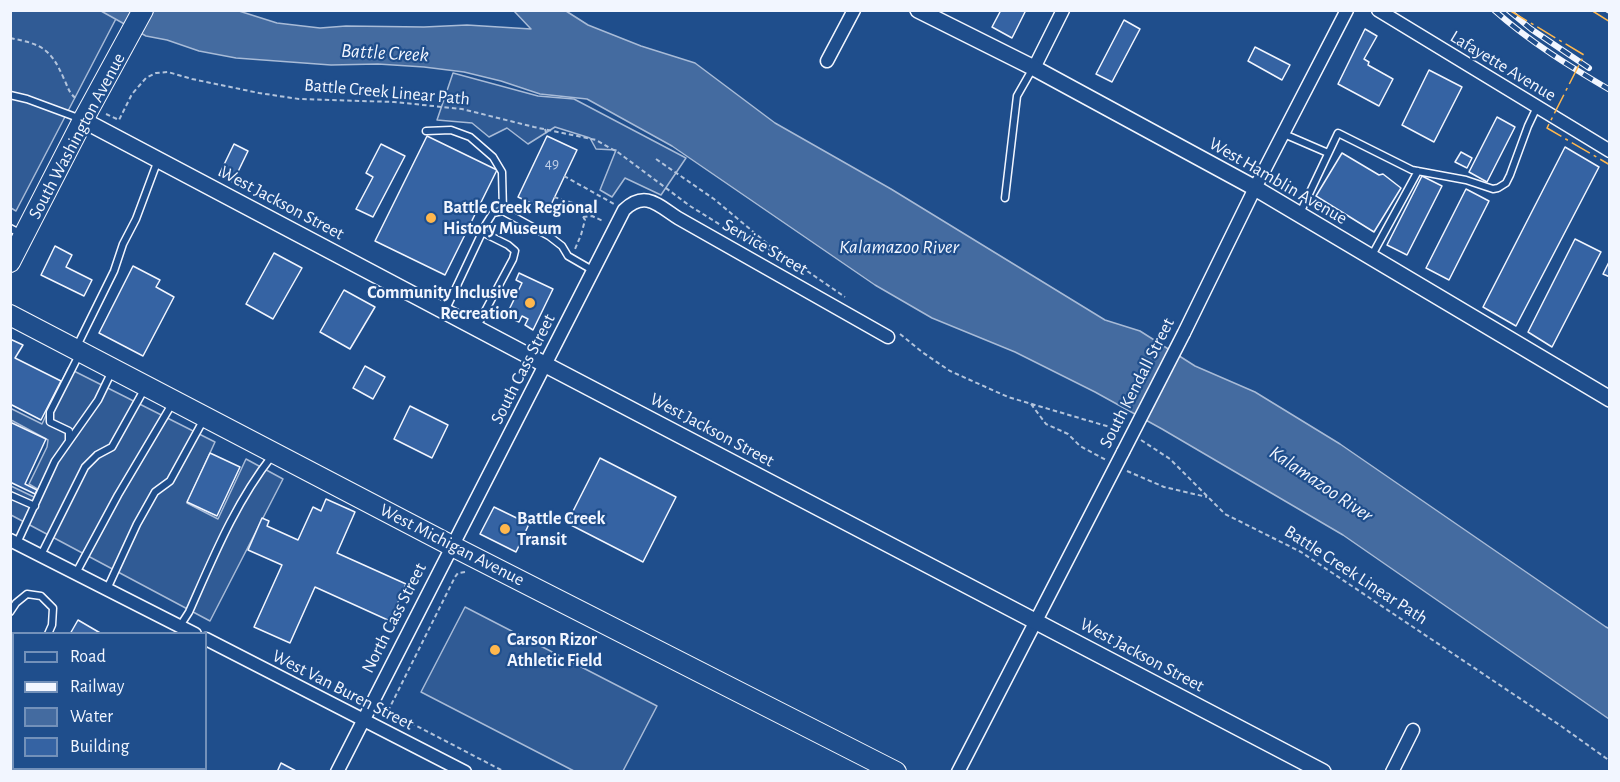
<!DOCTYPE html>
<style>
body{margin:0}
#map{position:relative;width:1620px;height:782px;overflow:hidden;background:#1f4e8c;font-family:"Alegreya Sans",sans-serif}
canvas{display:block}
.frame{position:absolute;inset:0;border:12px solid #f2f6ff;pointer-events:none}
.legend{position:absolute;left:12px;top:632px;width:195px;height:138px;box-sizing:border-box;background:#1f4e8c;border:2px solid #7391ba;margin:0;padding:8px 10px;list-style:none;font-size:18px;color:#f2f6ff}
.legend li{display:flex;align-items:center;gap:12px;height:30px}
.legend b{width:30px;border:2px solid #7391ba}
</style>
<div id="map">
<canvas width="1620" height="782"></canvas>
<div class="frame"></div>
<ul class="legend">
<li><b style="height:8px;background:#1f4e8c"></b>Road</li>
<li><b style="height:8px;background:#f2f6ff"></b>Railway</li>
<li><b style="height:16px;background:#446ba0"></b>Water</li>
<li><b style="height:16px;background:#3563a3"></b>Building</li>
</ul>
</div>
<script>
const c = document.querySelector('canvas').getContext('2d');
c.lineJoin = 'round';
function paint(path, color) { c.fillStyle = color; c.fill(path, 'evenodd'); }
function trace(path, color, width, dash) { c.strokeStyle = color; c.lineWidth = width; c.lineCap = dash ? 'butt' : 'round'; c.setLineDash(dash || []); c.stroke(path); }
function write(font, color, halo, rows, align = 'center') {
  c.font = font + ' "Alegreya Sans",sans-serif'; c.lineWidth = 4.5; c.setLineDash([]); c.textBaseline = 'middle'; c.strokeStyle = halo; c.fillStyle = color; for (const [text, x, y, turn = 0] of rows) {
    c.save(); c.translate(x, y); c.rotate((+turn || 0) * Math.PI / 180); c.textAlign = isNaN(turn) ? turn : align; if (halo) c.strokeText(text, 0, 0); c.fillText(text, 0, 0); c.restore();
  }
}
const built = new Path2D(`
 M11 11H120L16 211 11 208Z
 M453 73 538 96 574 99 686 158 661 195 625 178 612 197 600 190 616 150 596 149 590 138 555 127 528 144 507 128 489 137 472 123 437 120Z
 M68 368 215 442 187 503 218 519 246 459 283 479 210 621 11 515V486L34 497 39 490 29 484 47 447 48 440 11 420 10 408 42 424Z
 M465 607 657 706 623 771H574L421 692Z`);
paint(built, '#305b95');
trace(built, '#a8bbd7', 1.5);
const water = new Path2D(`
 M101 11H239L277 23 320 28 346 26 424 27 467 25 531 29 514 11H566L588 25 641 46 695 63 775 123 891 189 1105 320 1140 331 1195 366 1255 392 1340 444 1606 627 1610 629 1609 719 1343 535 1162 429 1095 392 1015 352 932 318 875 285 672 146 587 99 540 94 501 81 464 72 424 67 378 64 331 65 236 58 199 51 167 40 146 36Z`);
paint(water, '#446ba0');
trace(water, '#a8bbd7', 1.5);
const building = new Path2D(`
 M1001 10H1026L1012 38 992 27Z
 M1124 20 1140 29 1112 82 1096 74Z
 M1365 29 1377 36 1364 59 1369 62 1368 65 1393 79 1379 106 1338 84Z
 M1255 47 1290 65 1282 80 1248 61Z
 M1429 70 1462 87 1434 142 1402 125Z
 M1497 117 1515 127 1487 182 1469 172Z
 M427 136 497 170 445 275 375 241Z
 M547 136 577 150 548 211 518 197Z
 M234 144 248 151 233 182 219 175Z
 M381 144 405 156 373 217 356 209 373 177 366 173Z
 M1565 147 1599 167 1516 326 1483 307Z
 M1461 152 1472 158 1467 168 1455 162Z
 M1342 153 1379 175 1383 174 1401 188 1374 232 1316 196Z
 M1422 176 1442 186 1407 255 1387 245Z
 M1466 189 1489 201 1449 280 1426 268Z
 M1575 239 1601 252 1552 347 1528 332Z
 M55 246 72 255 66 267 92 280 84 296 41 275Z
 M274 253 302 268 273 319 246 304Z
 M1610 260V277L1603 274Z
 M133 266 160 280 156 287 174 297 143 356 99 333Z
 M519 273 553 289 533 330 525 325 528 319 522 316 519 322 506 316 522 283 516 280Z
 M344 290 375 307 350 349 320 332Z
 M10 339 23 345 15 358 61 381 41 420 10 404Z
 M365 366 385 377 373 399 353 388Z
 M410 406 448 425 432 458 394 439Z
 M10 422 46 439 25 484 37 490 35 494 10 482Z
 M210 453 240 467 217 516 187 502Z
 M600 458 676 497 643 562 567 523Z
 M326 499 355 512 337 553 406 584 390 621 315 587 290 643 254 627 282 565 248 550 262 518 269 521 267 526 298 540 313 507 321 511Z
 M494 507 529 524 516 552 480 534Z
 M78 620 102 634H70Z
 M281 763 298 772H277Z`);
paint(building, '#3563a3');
trace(building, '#f2f6ff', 1.5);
const service = new Path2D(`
 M10 95 27 99 81 119
 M426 131 451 130 470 137 493 157 502 172 503 211
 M1284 134 1328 153
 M1005 198 1017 96 1033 68
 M1300 213 1338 133 1412 170 1466 180 1493 189 1498 188 1506 183 1510 175 1528 126 1537 107
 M10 228 21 234
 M1371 257 1418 171
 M445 311 486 224 493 213 503 211 549 236 562 246 568 256 594 271
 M476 328 513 259 515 251 508 245 482 232
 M77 346 114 271 123 244 136 219 158 160
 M69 441V431L50 422V412L80 353
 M10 495 35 506
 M17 543 55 461 98 400 112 371
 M41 555 85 467 97 455 112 447 145 388
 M76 573 118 495 172 404
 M107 589 137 524 155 492 170 481 204 419
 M10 612 16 603 27 594 41 596 53 608 52 625 48 634
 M180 626 189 612C213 558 235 503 272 456
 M10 704 14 698`);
const minor = new Path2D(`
 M1378 10 1610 151
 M827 61 854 10
 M1034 68 1063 10
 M1184 333 1255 188 1347 10
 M10 540 195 634
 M206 639 465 772
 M10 756 14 758
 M35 768 41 772
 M337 772 624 210C645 190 658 205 678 218L888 337
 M958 772 1123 452
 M1392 772 1413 730`);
const tertiary = new Path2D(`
 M918 10 1034 68 1255 188 1610 399
 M83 120 546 365 1323 772`);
const trunk = new Path2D(`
 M10 262 83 120 143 10
 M10 315 452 546 896 772`);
trace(service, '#f2f6ff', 9);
trace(minor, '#f2f6ff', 15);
trace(tertiary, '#f2f6ff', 18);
trace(trunk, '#f2f6ff', 22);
trace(new Path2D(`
 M10 38C42 44 51 49 64 79 68 87 69 94 77 99
 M106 114 119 120 132 94 146 78 156 73 168 72 192 79 259 93 299 99 394 102 462 109 534 127 596 140 619 153 690 206 740 237 767 249 781 253 845 297
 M545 129 547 136
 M656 159 714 199 775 250
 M564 176 614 204
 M554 197 576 204 585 220 581 235 575 249
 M583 217 592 216 603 221
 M900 334 922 352 950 371 1008 397 1120 430
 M1031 404 1046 424 1068 434 1080 446 1106 460
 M1141 440 1170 459 1225 514 1301 552 1561 726 1610 761
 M1127 471 1164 487 1207 497
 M465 572 458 573 455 577 388 711 505 772`), '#b3c4dc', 2, [4.5, 3]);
trace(service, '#1f4e8c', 6);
trace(minor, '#1f4e8c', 12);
trace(tertiary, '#1f4e8c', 15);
trace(trunk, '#1f4e8c', 20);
const rail = new Path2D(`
 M1494 10C1530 42 1569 66 1610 90
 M1508 10 1531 29 1589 68
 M1608 10 1610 11`);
trace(rail, '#f2f6ff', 6);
trace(rail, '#1f4e8c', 4, [11]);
const minorBridge = new Path2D(`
 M1123 452 1184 333`);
trace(minorBridge, '#f2f6ff', 15, []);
trace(minorBridge, '#1f4e8c', 12);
trace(new Path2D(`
 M1509 10 1584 55 1547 128 1610 165
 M1591 10 1610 22`), '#ffb74d', 1.5, [21, 4.5, 3, 4.5]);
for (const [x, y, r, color] of [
 [431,218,6,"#ffb74d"],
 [530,303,6,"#ffb74d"],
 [505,529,6,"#ffb74d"],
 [495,650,6,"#ffb74d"]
]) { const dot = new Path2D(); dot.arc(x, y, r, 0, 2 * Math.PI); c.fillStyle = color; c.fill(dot); trace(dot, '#1f4e8c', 2); }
write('15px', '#c3d1e8', null, [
 ["49",552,163]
]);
write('18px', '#f2f6ff', '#1f4e8c', [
 ["Lafayette Avenue",1503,66,31],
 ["Battle Creek Linear Path",387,92,5],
 ["South Washington Avenue",77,136,-62],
 ["West Hamblin Avenue",1278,181,30],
 ["West Jackson Street",282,203,28],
 ["Service Street",765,247,30],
 ["South Cass Street",523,369,-63],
 ["South Kendall Street",1137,383,-63],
 ["West Jackson Street",712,430,28],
 ["West Michigan Avenue",452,545,27],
 ["Battle Creek Linear Path",1356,575,33],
 ["North Cass Street",394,618,-63],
 ["West Jackson Street",1142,655,28],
 ["West Van Buren Street",343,690,27]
]);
write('bold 18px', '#f2f6ff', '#1f4e8c', [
 ["Battle Creek Regional",443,208],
 ["History Museum",443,229],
 ["Community Inclusive",518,293,"right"],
 ["Recreation",518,314,"right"],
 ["Battle Creek",517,519],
 ["Transit",517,540],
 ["Carson Rizor",507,640],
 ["Athletic Field",507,661]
], 'left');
write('italic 20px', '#f2f6ff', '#1f4e8c', [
 ["Battle Creek",385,53,3],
 ["Kalamazoo River",899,247],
 ["Kalamazoo River",1321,484,34]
]);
</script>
